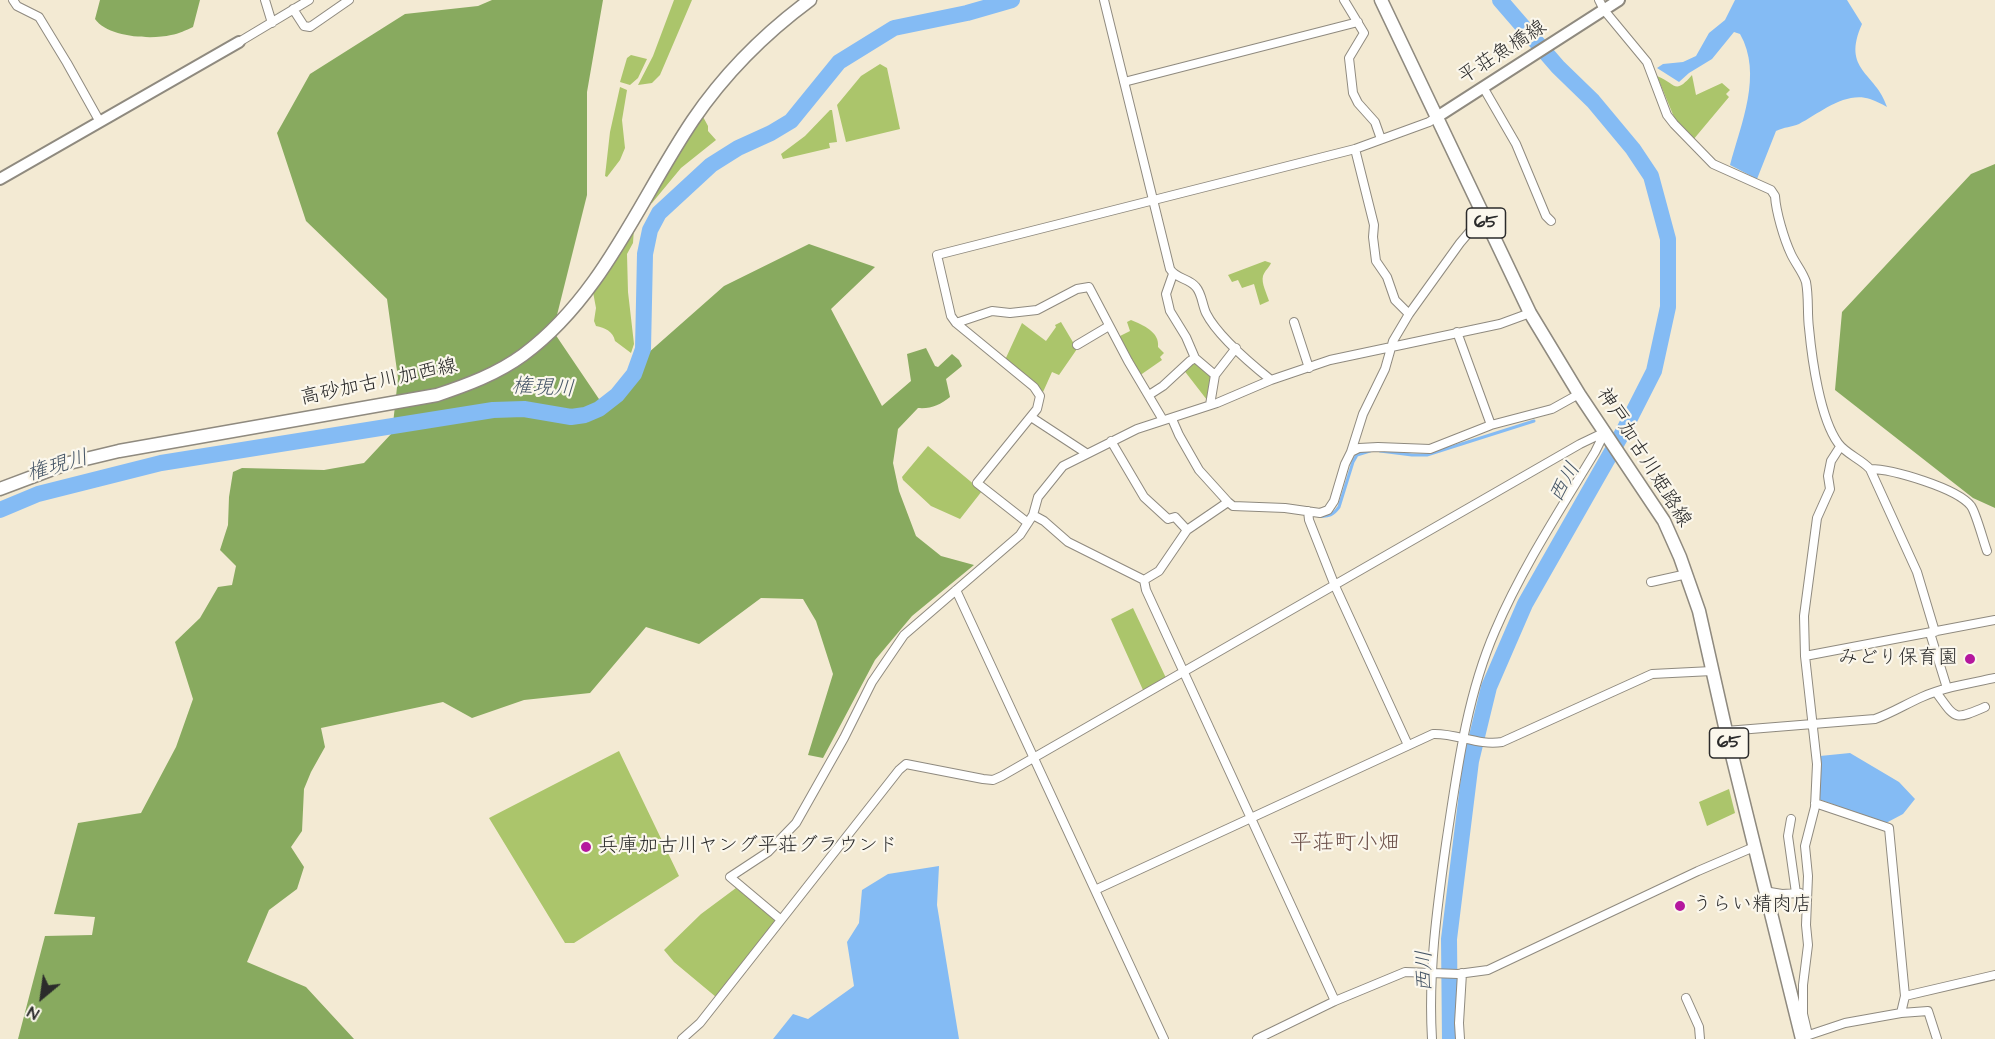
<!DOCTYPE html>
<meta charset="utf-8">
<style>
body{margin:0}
#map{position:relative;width:1995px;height:1039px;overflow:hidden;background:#f3ead3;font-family:"Architects Daughter",sans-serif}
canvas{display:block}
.north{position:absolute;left:12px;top:967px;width:60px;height:60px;-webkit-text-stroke:4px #fbf7ec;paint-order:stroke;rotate:209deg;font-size:16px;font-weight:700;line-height:24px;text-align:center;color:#2b2b2b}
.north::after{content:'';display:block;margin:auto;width:21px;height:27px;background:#2b2b2b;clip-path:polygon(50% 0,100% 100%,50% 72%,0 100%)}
</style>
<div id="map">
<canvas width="1995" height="1039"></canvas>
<div class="north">N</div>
</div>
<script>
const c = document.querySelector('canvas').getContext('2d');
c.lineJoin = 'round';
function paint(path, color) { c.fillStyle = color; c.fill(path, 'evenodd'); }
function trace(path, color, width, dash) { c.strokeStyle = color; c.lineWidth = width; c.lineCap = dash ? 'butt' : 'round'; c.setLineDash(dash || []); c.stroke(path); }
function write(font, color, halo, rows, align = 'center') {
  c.font = font + ' "Architects Daughter","Klee One",sans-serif'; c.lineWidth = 4.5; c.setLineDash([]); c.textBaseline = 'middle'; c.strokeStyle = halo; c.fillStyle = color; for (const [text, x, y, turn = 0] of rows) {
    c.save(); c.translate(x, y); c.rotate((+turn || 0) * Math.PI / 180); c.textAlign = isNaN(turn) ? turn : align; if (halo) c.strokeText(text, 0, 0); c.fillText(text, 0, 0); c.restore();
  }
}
paint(new Path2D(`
 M674 0H692L660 75 652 83 638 85 653 56Z
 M631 55 647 59 638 78 630 85 620 82 627 58Z
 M880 64 887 68 900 129 846 142 837 105 861 76Z
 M1692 75 1696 95 1722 83 1730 90 1726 94 1729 97 1693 140 1674 117 1657 76C1676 83 1674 96 1692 75Z
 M620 87 627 90 622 120 625 148 620 160 607 177 605 176 610 132Z
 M830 110H832L837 142 829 143 830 148 783 159 781 154 805 136Z
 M702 115 708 126V131L716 140 681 168 652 203 648 204Z
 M634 228 633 243 627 254 628 292 634 344 631 353 615 341C613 331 605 328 596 326L594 321 596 308 593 292Z
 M1265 261 1271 263C1269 268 1265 270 1263 276 1261 283 1267 294 1269 301L1260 305 1254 284 1242 288 1238 280 1232 282 1228 275Z
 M1131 320C1143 325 1160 332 1158 347L1164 353 1160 357 1162 360 1139 376 1118 337 1130 331 1127 322Z
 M1061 322 1077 349 1059 375 1052 372 1043 392 1005 360 1022 323 1046 341 1056 327 1055 325Z
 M1193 361 1212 376 1207 400 1183 369Z
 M928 446 982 491 960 519 931 506 903 480 902 477Z
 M1133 608 1166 678 1143 690 1111 619Z
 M619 751 679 876 574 943H565L489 818Z
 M1729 789 1735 813 1707 826 1699 802Z
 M736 888 776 920 716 997 674 962 664 950 701 914Z`), '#abc56b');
paint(new Path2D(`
 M100 0H200L193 27C186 30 179 34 171 35 151 40 107 37 95 19Z
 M492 0H603L587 92V195L553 331 601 402 639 361 724 286 809 244 875 267 831 309 882 406 911 381 907 354 926 348 935 366 938 367 952 354 959 360 962 366 946 379 950 397C940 405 931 409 918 408L898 429 893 463 899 491 916 536 941 556 974 565 912 616 875 660 823 758 808 755 833 674 816 621 803 599 761 598 699 644 646 627 590 693 524 700 472 718 443 702 321 728 325 747 311 772 304 789 302 831 291 847 304 867 297 889 269 910 247 962 306 987 354 1039H18L45 936 92 935 95 917 54 914 78 823 141 813 176 747 193 699 175 642 200 618 218 587 232 585 236 566 220 550 228 525 229 497 233 472 242 468 324 470 364 463 392 433 398 378 387 299 306 221 277 133 310 74 405 14 478 6Z
 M1995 164V508L1973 498 1835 390 1842 312 1971 174Z`), '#88aa5f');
paint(new Path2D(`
 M1735 0H1847L1862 24C1841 71 1876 72 1887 107 1882 104 1876 101 1870 99 1845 91 1820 113 1799 124 1792 127 1784 127 1776 131L1757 179 1730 165C1741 124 1763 74 1740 34L1734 32 1712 59 1689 73 1679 82 1657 68 1663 64 1683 62 1696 56 1709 33 1725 20Z
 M1850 753 1899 782 1915 799 1903 814 1886 823 1818 799 1820 756Z
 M939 866 937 905 959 1039H773L793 1014 808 1019 854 986 847 942 859 923 862 890 888 874Z`), '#84bbf4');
trace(new Path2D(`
 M1380 451 1412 455H1427L1534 421
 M1319 516C1329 517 1333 515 1339 507L1353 462 1357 455 1370 451`), '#84bbf4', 3);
trace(new Path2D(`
 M0 510 38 494 161 463 493 410 524 409 571 417 585 415 599 409 617 395 634 374 643 349 645 254 650 230 659 213 711 165 738 148 771 133 791 121 839 62 894 28 967 13 1012 0
 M1450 1039 1449 939 1471 761 1489 687 1525 604 1623 432 1654 371 1668 307V239L1651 176 1633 149 1593 101 1558 67 1500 0`), '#84bbf4', 16);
const street = new Path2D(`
 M13 0 17 6 39 17 67 63 100 122
 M265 0 272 23
 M1104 0 1170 269C1176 279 1189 278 1196 287 1202 294 1202 304 1206 313 1217 335 1251 364 1271 380
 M1344 0 1364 33 1349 58 1353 93 1358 103 1375 122 1381 139
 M1599 0 1604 10 1647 62 1667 115 1674 124 1713 164 1771 190 1775 196C1776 212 1784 239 1791 254 1795 263 1803 272 1806 282 1809 298 1807 313 1809 328 1812 360 1820 418 1838 443 1846 454 1861 459 1870 469L1917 572 1935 632
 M293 9 304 26 310 27 349 0
 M239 42 309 0
 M1124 82 1358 22
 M1483 87 1516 144 1546 216 1551 221
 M1355 149 1374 225 1373 237 1376 261 1387 277 1395 300 1409 314
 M1173 274 1166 294 1170 311 1186 337 1195 358 1215 375
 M1294 322 1309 368
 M956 323 992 311 1010 313 1037 310 1077 289 1089 287 1128 361 1163 420
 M1457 332 1491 425
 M1077 345 1109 326
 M1149 395 1163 386 1190 361 1195 358
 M1210 405 1215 375 1236 348
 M1031 417 1086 453
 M1172 419 1179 435 1199 470 1228 502
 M1111 441 1144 497 1168 519 1175 517 1187 530
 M1351 452 1363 414 1385 369 1393 341 1409 314 1460 243 1477 223 1483 218
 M1870 469C1892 469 1957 488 1971 506 1976 513 1983 540 1987 551
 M1308 511 1309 520 1335 586 1408 745
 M1033 515 1044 521 1068 542 1144 580 1159 571 1187 530 1228 502 1233 506 1285 508 1320 513 1328 510 1334 501 1345 464 1351 452 1359 448 1378 447 1430 449 1491 425 1552 409 1579 394
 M1028 523 977 483 1037 409 1040 396 1034 387 956 323 951 316 937 255 1355 149 1429 122 1437 117
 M1144 580 1146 590 1335 1001
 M1651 582 1687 574
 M956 590 1164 1039
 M1930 633 1947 688
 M1805 656 1995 620
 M1936 692C1956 719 1953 721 1985 707
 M1726 731 1875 719C1892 713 1906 704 1922 697 1945 687 1971 683 1995 678
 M1815 803 1889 828 1905 996
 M1791 819 1788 836 1796 893
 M1095 890 1433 734C1456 733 1479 746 1502 742L1652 674 1712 671
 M1764 891 1782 894 1800 893
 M780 919 730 877 768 852 796 823 844 738 872 682 904 635 1020 535 1033 515 1038 497 1063 466 1137 429 1217 403 1271 380 1330 360 1500 324 1530 313
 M1686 998 1699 1027 1700 1039
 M1901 1013 1928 1011 1937 1039
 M1808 1035 1803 1014V985L1808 945 1806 925 1808 876 1805 846 1815 807 1817 764 1805 656 1804 616 1817 518 1830 489 1828 476 1831 461 1840 447
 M1806 1036 1845 1023 1901 1013 1905 996 1995 975
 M682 1039 700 1023 899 770 906 764 983 779 993 780 1002 776 1580 444 1605 432
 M1257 1039 1335 1001 1405 972 1458 974 1488 970 1698 871 1754 847
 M1432 1039C1428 974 1437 908 1446 844 1457 772 1466 698 1495 631 1522 568 1560 510 1595 452L1605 432
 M1460 1039 1459 1023 1462 973`);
const secondary = new Path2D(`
 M1437 117 1619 0
 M0 179 239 42`);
const primary = new Path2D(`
 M1381 0 1530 313 1579 394 1664 521 1680 557 1699 611 1726 731 1802 1039
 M0 489 69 463 119 451 437 395C467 385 497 374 523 355 603 296 639 200 693 120 725 73 764 34 810 0`);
trace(street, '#8f8a7f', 10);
trace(secondary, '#8f8a7f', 14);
trace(primary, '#8f8a7f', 15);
trace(street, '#fff', 8);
trace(secondary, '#fff', 10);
trace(primary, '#fff', 12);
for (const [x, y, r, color] of [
 [1970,659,6,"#b5179e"],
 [586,847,6,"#b5179e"],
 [1680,906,6,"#b5179e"]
]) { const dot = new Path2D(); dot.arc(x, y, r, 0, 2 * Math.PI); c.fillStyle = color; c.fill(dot); trace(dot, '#fbf7ec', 2); }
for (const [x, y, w] of [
 [1486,223,39],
 [1729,743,39]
]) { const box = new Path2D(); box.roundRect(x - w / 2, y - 15, w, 30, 4.5); c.fillStyle = '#fbf7ec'; c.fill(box); trace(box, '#2b2b2b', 1.5); }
write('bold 18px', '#2b2b2b', null, [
 ["65",1486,223],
 ["65",1729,743]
]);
write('20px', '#2b2b2b', '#fbf7ec', [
 ["平荘魚橋線",1503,53,-33],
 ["高砂加古川加西線",379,383,-12],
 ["神戸加古川姫路線",1643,458,58]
]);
write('20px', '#2b2b2b', '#fbf7ec', [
 ["みどり保育園",1958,659,"right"],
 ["兵庫加古川ヤング平荘グラウンド",598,847],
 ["うらい精肉店",1692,906]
], 'left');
write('italic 21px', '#465667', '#fbf7ec', [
 ["権現川",543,389,3],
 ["権現川",58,467,-16],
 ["西川",1566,483,-61],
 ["西川",1426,971,-91]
]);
write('22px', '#6c504a', '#fbf7ec', [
 ["平荘町小畑",1345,844]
]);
</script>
